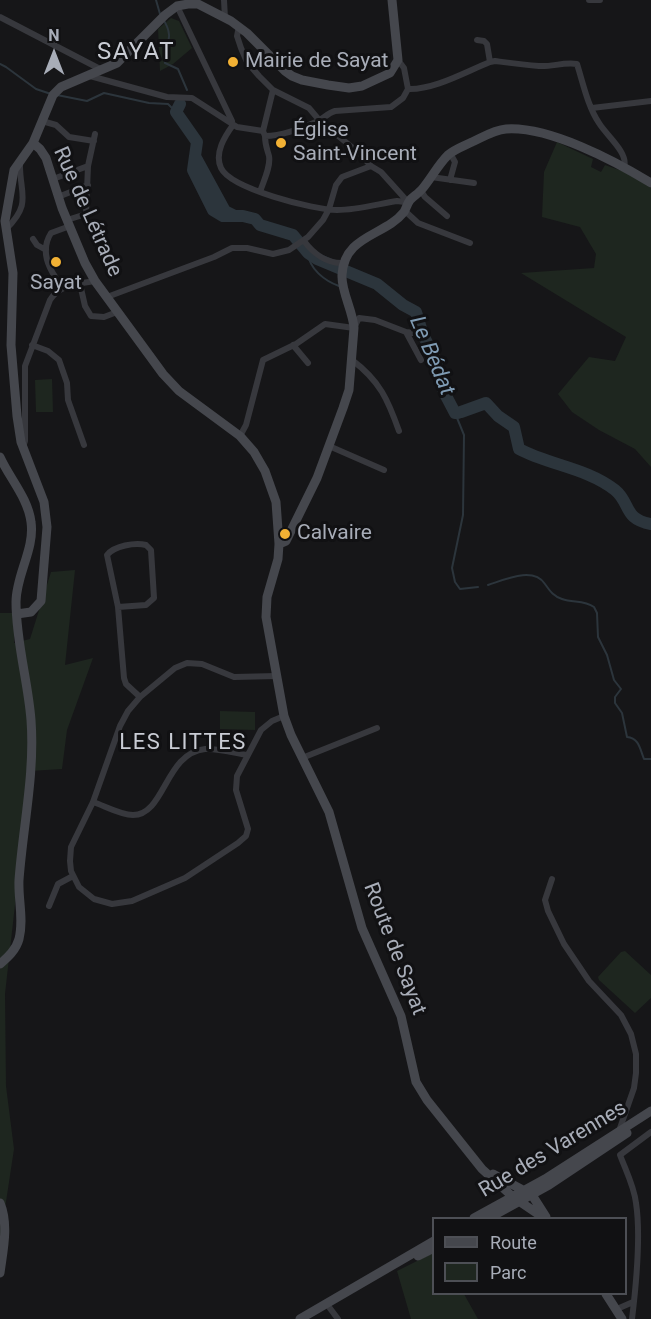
<!DOCTYPE html>
<meta charset="utf-8">
<style>
body{margin:0}
#map{position:relative;width:651px;height:1319px;overflow:hidden;background:#161618;font-family:Roboto,sans-serif}
canvas{display:block}
.legend{position:absolute;left:432px;top:1217px;width:195px;height:78px;box-sizing:border-box;background:#111113;border:2px solid #4d4f55;margin:0;padding:8px 10px;list-style:none;font-size:18px;color:#a8adb8}
.legend li{display:flex;align-items:center;gap:12px;height:30px}
.legend b{width:30px;border:2px solid #4d4f55}
.north{position:absolute;left:24px;top:24px;width:60px;height:60px;-webkit-text-stroke:4px #111113;paint-order:stroke;rotate:0deg;font-size:16px;font-weight:700;line-height:24px;text-align:center;color:#a8adb8}
.north::after{content:'';display:block;margin:auto;width:21px;height:27px;background:#a8adb8;clip-path:polygon(50% 0,100% 100%,50% 72%,0 100%)}
</style>
<div id="map">
<canvas width="651" height="1319"></canvas>
<ul class="legend">
<li><b style="height:8px;background:#45474d"></b>Route</li>
<li><b style="height:16px;background:#1e261f"></b>Parc</li>
</ul>
<div class="north">N</div>
</div>
<script>
const c = document.querySelector('canvas').getContext('2d');
c.lineJoin = 'round';
function paint(path, color) { c.fillStyle = color; c.fill(path, 'evenodd'); }
function trace(path, color, width, dash) { c.strokeStyle = color; c.lineWidth = width; c.lineCap = dash ? 'butt' : 'round'; c.setLineDash(dash || []); c.stroke(path); }
function write(font, color, halo, rows, align = 'center') {
  c.font = font + ' Roboto,sans-serif'; c.lineWidth = 6; c.setLineDash([]); c.textBaseline = 'middle'; c.strokeStyle = halo; c.fillStyle = color; for (const [text, x, y, turn = 0] of rows) {
    c.save(); c.translate(x, y); c.rotate((+turn || 0) * Math.PI / 180); c.textAlign = isNaN(turn) ? turn : align; if (halo) c.strokeText(text, 0, 0); c.fillText(text, 0, 0); c.restore();
  }
}
paint(new Path2D(`
 M171 18 179 21 192 48 173 64 160 71 158 29Z
 M557 142 593 159 591 167 601 172 605 165 628 173 651 188V467L635 449 599 430 572 412 558 394 589 357 615 361 626 337 521 273 594 268 596 254 580 227 542 217 544 172Z
 M52 379 53 412H36L35 380Z
 M75 570 65 665 93 658 67 730 62 769 30 771 5 994 6 1086 14 1149 4 1215 0 1262V613H14V643L30 639 51 572Z
 M220 711 255 712V730L220 729Z
 M625 951 651 975V998L635 1013 599 980 598 977 621 952Z
 M433 1253 434 1294H464L478 1319H411L397 1271Z`), '#1e261f');
trace(new Path2D(`
 M156 0 160 14
 M163 19C177 41 162 45 165 63L178 69 187 90
 M0 64 6 67 36 89 51 94
 M57 95 87 101 104 93 149 103 168 104 176 112
 M308 253C309 269 325 281 339 286
 M455 413 464 435 463 515 452 568 455 582 460 589 478 587
 M488 585C504 580 533 566 545 584 550 591 553 596 562 599 573 603 584 600 594 607L597 613 598 637 607 655 614 680 621 689 615 697V703L622 713 627 737C639 738 640 749 644 759H651`), '#2c353c', 2);
trace(new Path2D(`
 M180 104 176 112 197 142 193 170 213 210 223 216H243L255 219 260 225 293 235 308 253 317 259 377 284 403 305 416 312 423 335 435 358 444 392 455 413H458
 M195 156 225 211 233 215
 M461 412 486 403 498 416 514 427 519 449C549 465 587 468 615 490 631 503 623 519 651 524`), '#2c353c', 12);
trace(new Path2D(`
 M224 0 225 18
 M589 0H600
 M177 6 232 121
 M0 17 102 70
 M239 26 237 36 241 48 247 62 259 76 273 90 309 108 320 121 359 153 371 166 381 172 408 202
 M477 40 484 41 487 44 490 62 495 61C510 63 524 65 539 66 552 67 563 62 577 64 583 83 588 107 599 123 606 135 629 153 624 167
 M90 76 167 97 192 98 237 127 263 131 265 136C284 136 301 128 318 121 324 118 328 113 335 111L391 107 403 98 408 89 404 68 398 60
 M408 89C434 90 465 72 490 62
 M592 108 651 101
 M42 121 56 125 69 137 94 141
 M233 125C225 136 214 153 221 168 231 189 314 210 337 210 357 210 378 204 397 201L405 202
 M263 131 273 90
 M431 177 474 183
 M53 179 88 166
 M450 180 455 162 450 153
 M421 191 425 197 447 216
 M260 192C263 182 271 167 269 156 267 149 265 145 265 136
 M58 197 88 185
 M405 211 418 223 470 243
 M67 220 86 214 88 166 95 134
 M6 229C33 203 19 193 20 162
 M33 239 37 245 46 250
 M304 241C313 253 327 264 344 263
 M80 284 85 306 91 316 104 317 117 312
 M63 287C50 272 39 252 51 233L70 226
 M107 297 214 257 232 248H247L273 254 289 250 308 237 323 220 329 209 336 185 342 177 371 166
 M406 332 421 334
 M32 345 48 351 59 360 67 383 68 400 84 445
 M293 345 308 363
 M352 360C380 381 388 400 399 431
 M240 436 246 425 263 360 296 344 325 324 354 328 359 318 375 320 406 332 421 360
 M329 446 384 470
 M23 447 25 441V366L50 300C60 284 78 284 95 281
 M118 607 146 605 154 598 151 550 146 545C135 542 114 546 107 555L118 607 124 678 126 684 140 697
 M277 676 234 677 202 664 187 663 175 668 140 697 128 711 120 726 93 802 71 847 70 861 71 871 79 887 94 899 112 904 132 901 185 878 238 843 246 836 248 829 236 790 237 776 261 730 272 721 284 716
 M302 758 377 728
 M93 802C105 806 120 815 133 815 165 815 165 753 205 749 218 748 234 753 247 755
 M552 879 545 900 548 911 564 944 589 981 621 1015 631 1034 636 1054V1073L634 1088 619 1131
 M49 906 58 884 73 876
 M326 1303 338 1319
 M617 1309 633 1302
 M632 1319C636 1286 641 1235 636 1203 634 1186 626 1171 620 1155L651 1132`), '#37383d', 6);
trace(new Path2D(`
 M33 143 40 149 46 158 62 208 85 263 95 281 163 374 179 391 240 436 254 452 265 471 276 502 279 544 278 559 267 597 266 617 284 716 291 735 329 812 362 928 401 1016 416 1082 427 1100 482 1169 513 1197 544 1218
 M0 457C10 479 28 498 31 522 35 549 16 575 16 602 16 642 28 681 31 720 35 774 23 826 19 880 18 899 24 920 19 939 16 950 8 957 0 964
 M279 544 286 541 317 478 343 408 349 390 354 328C353 311 341 291 342 275 344 235 385 236 404 212 406 209 407 204 410 200 414 196 419 193 423 188 432 177 438 165 448 155 455 149 464 146 472 142 483 137 494 130 506 129 549 126 615 161 651 183
 M17 614 31 612 41 601 47 527 44 502 21 442 17 416 11 345 13 273 5 221 14 170 33 143 53 95 61 87 117 63 165 15 177 6 188 4H198L231 21 247 33 285 71 292 76 302 80 328 85 349 88 362 86 390 73 398 60 392 0
 M493 1174 532 1195 546 1217
 M0 1203C9 1225 3 1250 0 1273
 M474 1218 545 1179 651 1111
 M489 1218 549 1185 627 1133
 M418 1256 434 1248
 M606 1294 622 1319
 M300 1319 434 1241`), '#45474d', 9);
for (const [x, y, r, color] of [
 [233,62,6,"#f2b134"],
 [281,143,6,"#f2b134"],
 [56,262,6,"#f2b134"],
 [285,534,6,"#f2b134"]
]) { const dot = new Path2D(); dot.arc(x, y, r, 0, 2 * Math.PI); c.fillStyle = color; c.fill(dot); trace(dot, '#111113', 2); }
write('21px', '#a8adb8', '#111113', [
 ["Mairie de Sayat",245,62],
 ["Église",293,131],
 ["Saint-Vincent",293,155],
 ["Sayat",56,284,"center"],
 ["Calvaire",297,534]
], 'left');
write('21px', '#a8adb8', '#111113', [
 ["Rue de Létrade",87,212,66],
 ["Route de Sayat",394,949,69],
 ["Rue des Varennes",553,1150,-31]
]);
write('italic 22px', '#7f9bb3', '#111113', [
 ["Le Bédat",431,356,67]
]);
c.letterSpacing = '1.5px';
write('22px', '#c9ccd4', '#111113', [
 ["LES LITTES",183,743]
]);
c.letterSpacing = '0px';
c.letterSpacing = '1.5px';
write('24px', '#c9ccd4', '#111113', [
 ["SAYAT",136,53]
]);
c.letterSpacing = '0px';
</script>
